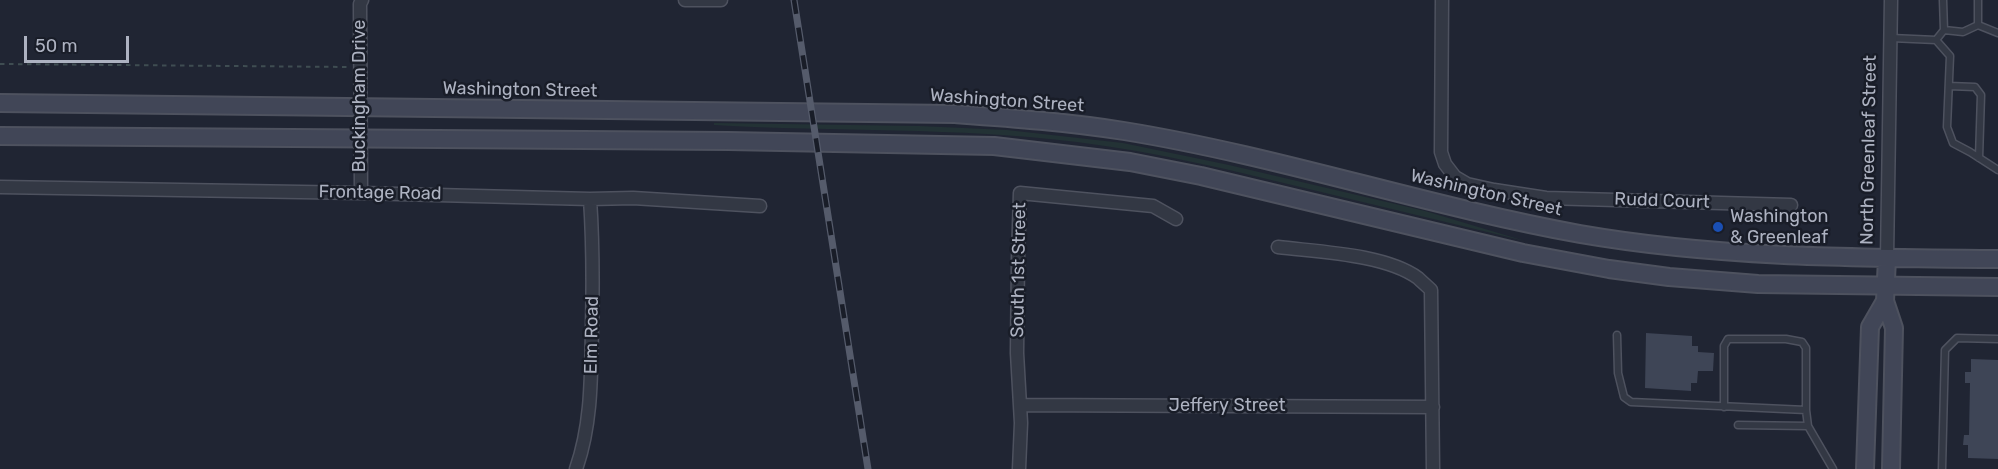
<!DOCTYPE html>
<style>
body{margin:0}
#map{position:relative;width:1998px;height:469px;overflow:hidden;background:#202533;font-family:Rubik,sans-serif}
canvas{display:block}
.scale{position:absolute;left:24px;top:36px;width:105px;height:27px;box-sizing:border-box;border:3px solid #adb2c1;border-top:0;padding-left:8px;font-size:18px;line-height:21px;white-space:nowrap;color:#adb2c1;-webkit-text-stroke:4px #191d28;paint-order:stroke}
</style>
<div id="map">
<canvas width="1998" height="469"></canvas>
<div class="scale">50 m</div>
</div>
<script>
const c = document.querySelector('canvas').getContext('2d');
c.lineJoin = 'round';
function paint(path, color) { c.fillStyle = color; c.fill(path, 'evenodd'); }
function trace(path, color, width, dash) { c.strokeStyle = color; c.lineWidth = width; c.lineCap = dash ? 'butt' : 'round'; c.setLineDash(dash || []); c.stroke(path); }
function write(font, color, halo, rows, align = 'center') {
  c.font = font + ' Rubik,sans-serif'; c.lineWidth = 5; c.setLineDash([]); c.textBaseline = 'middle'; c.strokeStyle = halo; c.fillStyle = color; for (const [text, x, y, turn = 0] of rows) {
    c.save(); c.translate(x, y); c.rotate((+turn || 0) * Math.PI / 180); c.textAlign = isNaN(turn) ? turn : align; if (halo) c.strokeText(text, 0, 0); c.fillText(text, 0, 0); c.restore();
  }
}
paint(new Path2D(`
 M714 123 919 126 1007 130 1123 143 1229 165 1425 211 1525 241C1454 224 1383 207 1313 190 1235 171 1157 152 1077 142 957 127 835 132 714 125Z`), '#233235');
paint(new Path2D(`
 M1646 333 1692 336V346H1698V352L1714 353 1713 371H1698L1697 383H1691V391L1645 388Z
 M1971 359 1998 360V459L1968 458V445H1963L1964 435H1969L1970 383H1965V372H1971Z`), '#3e4556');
const lane = new Path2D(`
 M1978 25 1998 33
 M1944 30 1963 32 1978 25V0
 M1891 38 1936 40 1950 56 1947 127 1953 143 1970 152 1998 170
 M1936 40 1944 30 1943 0
 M1949 86 1975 87 1981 95 1979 158
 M1617 335 1618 373 1624 397 1631 402 1806 410 1808 426
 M1724 407V346L1728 339H1786L1802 342 1806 348V410
 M1738 425 1808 426 1833 469
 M1942 469 1945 350 1957 338 1998 339`);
const street = new Path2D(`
 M685 0H721
 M1442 0 1441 152 1445 164 1455 177 1467 184 1494 190 1546 198 1791 205
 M0 187 361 193 590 199 633 198 760 206
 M361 193 360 4 362 0
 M1278 247C1318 252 1385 254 1418 278 1422 282 1427 286 1431 290L1433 469
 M1887 258 1891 0
 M1021 405 1433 407
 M576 469C592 424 591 375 592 328 593 285 593 242 590 199
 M1019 469 1021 423 1017 353 1018 258 1020 193 1153 206 1176 219`);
const secondary = new Path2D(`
 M0 103 955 114C1011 118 1068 122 1124 131 1278 156 1426 206 1580 234 1718 258 1858 258 1998 259
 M0 136 728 141 994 146 1130 162 1201 176 1523 253 1609 269 1669 277 1758 284 1998 287
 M1887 258 1885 301 1894 328 1891 469
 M1865 469 1870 327 1885 301`);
trace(lane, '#4e525f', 9);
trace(street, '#4e525f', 15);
trace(secondary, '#4e525f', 20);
trace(new Path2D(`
 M0 64 348 67`), '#3f4d52', 2, [4.5, 4.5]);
trace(lane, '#333844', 6);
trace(street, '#333844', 12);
trace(secondary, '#414657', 16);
const rail = new Path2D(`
 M794 0 868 469`);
trace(rail, '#555b6b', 7);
trace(rail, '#191d28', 4.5, [14]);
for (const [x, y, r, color] of [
 [1718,227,6,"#1a4fb4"]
]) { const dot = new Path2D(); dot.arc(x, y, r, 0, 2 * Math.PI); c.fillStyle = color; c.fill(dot); trace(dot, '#191d28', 2); }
write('18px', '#adb2c1', '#191d28', [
 ["Washington Street",520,90,1],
 ["Buckingham Drive",360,96,-90],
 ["Washington Street",1007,101,4],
 ["North Greenleaf Street",1869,150,-89],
 ["Frontage Road",380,193,1],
 ["Washington Street",1486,193,13],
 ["Rudd Court",1662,201,2],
 ["South 1st Street",1019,270,-89],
 ["Elm Road",592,335,-89],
 ["Jeffery Street",1227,406]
]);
write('18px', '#adb2c1', '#191d28', [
 ["Washington",1730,217],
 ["& Greenleaf",1730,238]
], 'left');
</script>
